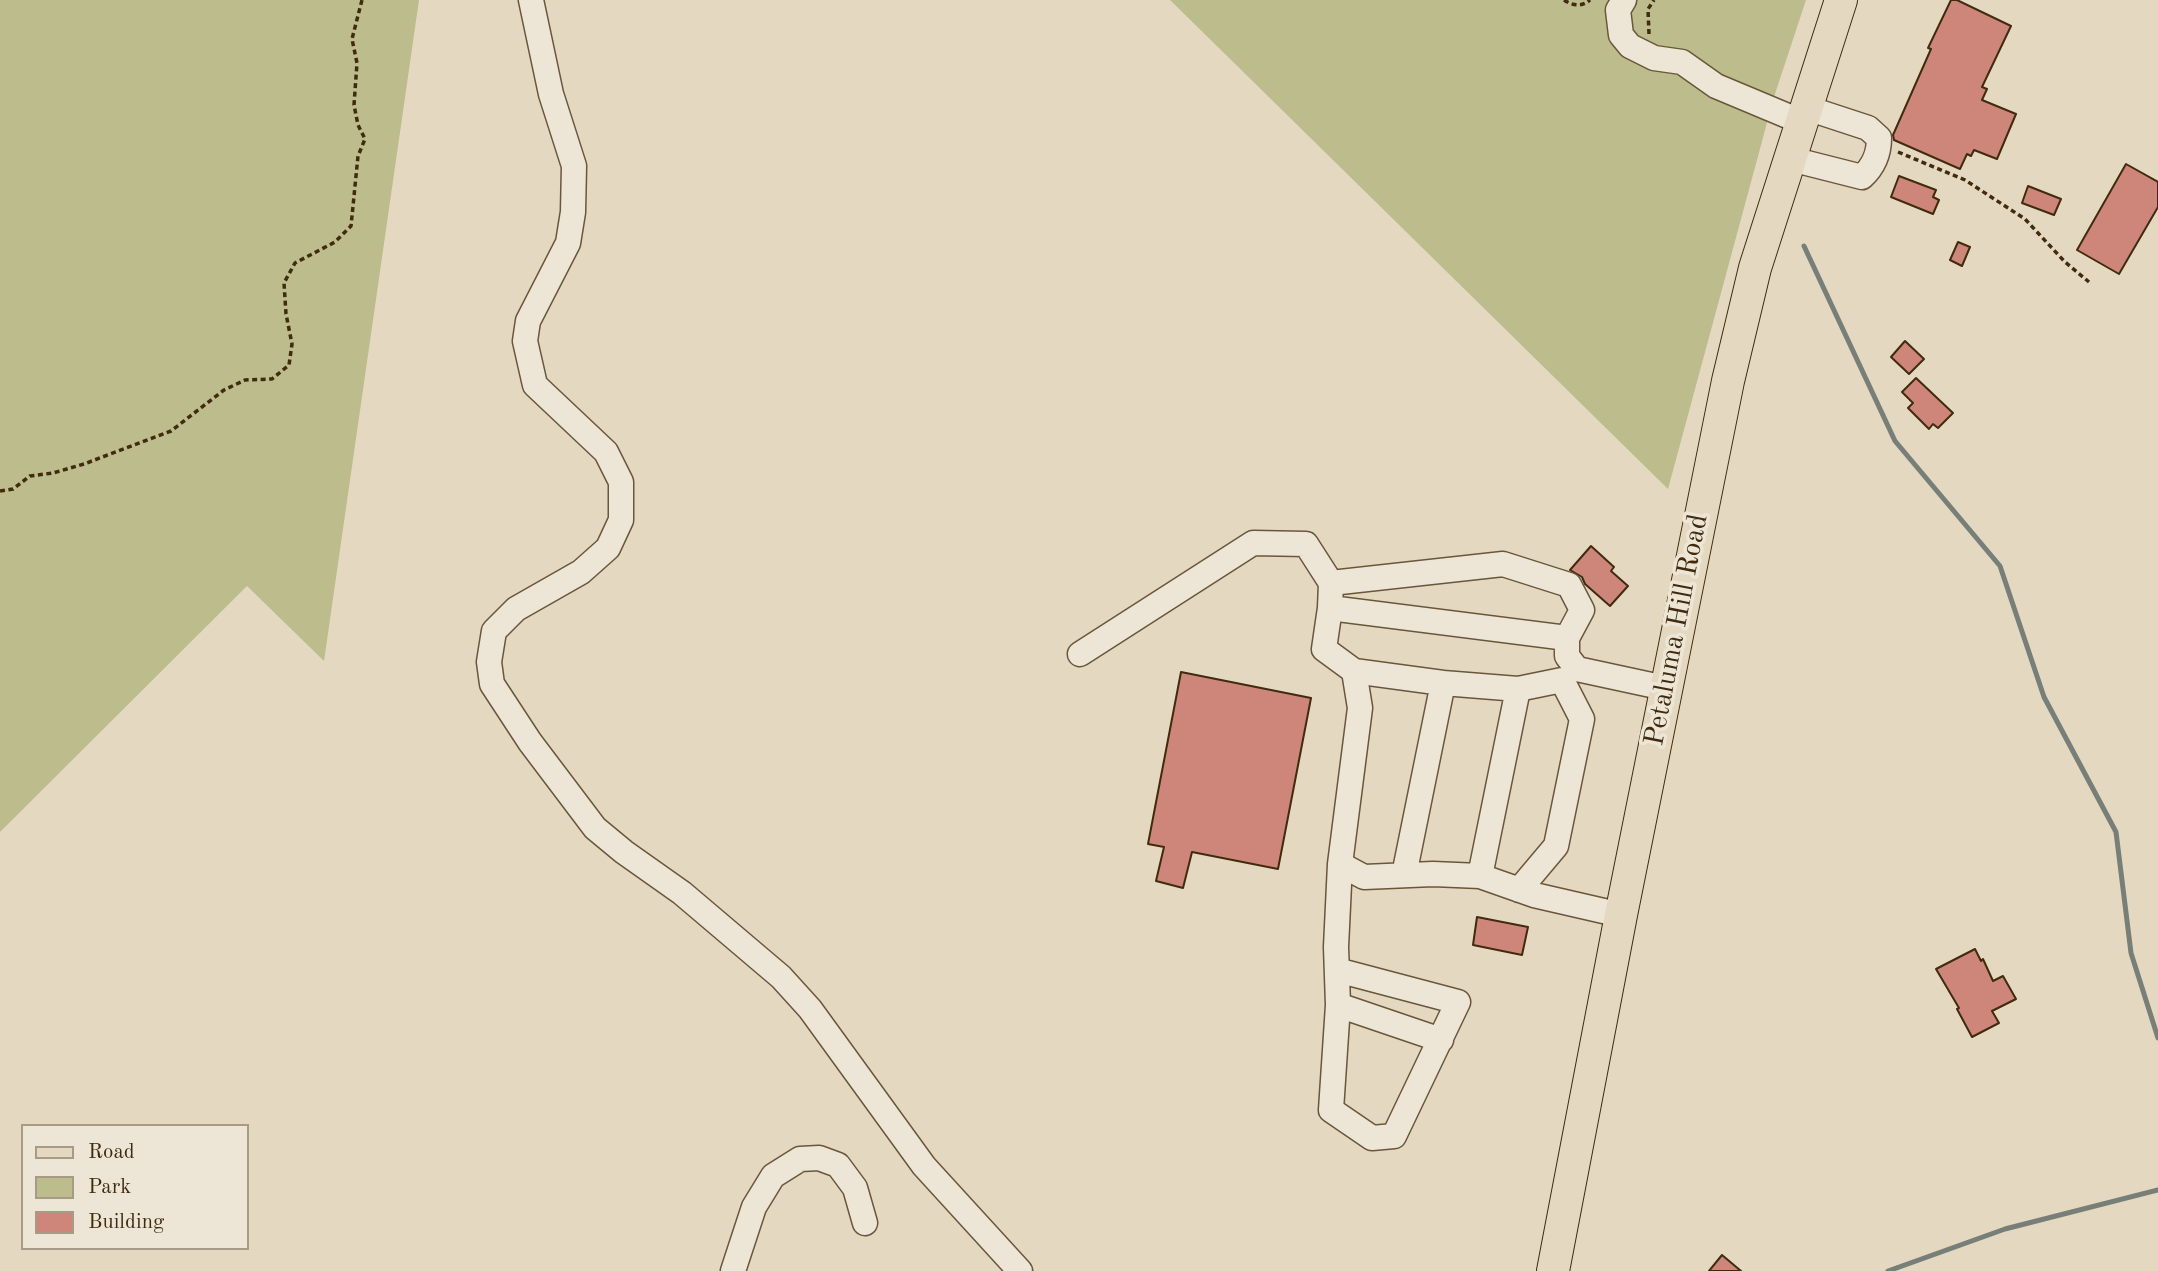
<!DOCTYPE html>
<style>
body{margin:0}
#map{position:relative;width:2158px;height:1271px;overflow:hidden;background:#e4d9c0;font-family:"Old Standard TT",serif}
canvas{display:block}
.legend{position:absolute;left:21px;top:1124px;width:228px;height:126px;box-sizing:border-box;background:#ede6d6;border:2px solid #a89b86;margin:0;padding:9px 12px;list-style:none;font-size:21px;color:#412b0e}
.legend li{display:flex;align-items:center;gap:14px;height:35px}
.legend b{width:35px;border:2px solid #a89b86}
</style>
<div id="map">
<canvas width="2158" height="1271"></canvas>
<ul class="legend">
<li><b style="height:9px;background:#e4d9c0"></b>Road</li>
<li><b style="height:19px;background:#bcbc8d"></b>Park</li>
<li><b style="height:19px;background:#cd8679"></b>Building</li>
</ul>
</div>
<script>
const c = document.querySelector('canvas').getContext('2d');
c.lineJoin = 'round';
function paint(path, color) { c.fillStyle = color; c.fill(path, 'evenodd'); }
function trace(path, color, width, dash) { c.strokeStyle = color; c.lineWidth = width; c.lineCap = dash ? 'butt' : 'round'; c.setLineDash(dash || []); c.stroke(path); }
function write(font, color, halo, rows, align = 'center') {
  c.font = font + ' "Old Standard TT",serif'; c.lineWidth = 7; c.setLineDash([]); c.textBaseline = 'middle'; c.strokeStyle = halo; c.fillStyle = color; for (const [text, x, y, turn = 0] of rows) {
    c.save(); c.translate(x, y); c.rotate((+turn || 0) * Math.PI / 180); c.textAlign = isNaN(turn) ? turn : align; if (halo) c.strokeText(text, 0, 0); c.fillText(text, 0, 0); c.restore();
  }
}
paint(new Path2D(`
 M0 0H419L324 661 247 586 0 832Z
 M1170 0H1806L1774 97 1668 489Z`), '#bcbc8d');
trace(new Path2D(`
 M1804 246 1895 441 2000 566 2044 697 2116 832 2131 953 2158 1038
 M1888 1271 2005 1229 2158 1190`), '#787f78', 5);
const building = new Path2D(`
 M1951 0H1957L2011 26 1982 87 1987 89 1982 100 2016 114 1997 159 1974 150 1971 156 1967 154 1960 169 1894 140 1893 135 1931 49 1928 48Z
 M2126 164 2158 182V207L2119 274 2077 250Z
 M1899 176 1936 190 1933 197 1939 200 1933 214 1891 197Z
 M2028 186 2061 199 2054 215 2022 203Z
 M1958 242 1970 247 1962 266 1950 260Z
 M1905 341 1924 359 1909 374 1891 357Z
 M1916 378 1953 413 1938 428 1933 424 1929 429 1908 408 1913 403 1902 392Z
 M1591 546 1614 567 1611 571 1628 586 1610 606 1585 584 1582 577 1570 570Z
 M1181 672 1311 698 1278 869 1192 852 1183 888 1156 881 1164 847 1148 844Z
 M1477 917 1528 927 1522 955 1473 945Z
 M1975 949 1981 961 1983 959 1993 981 2003 976 2016 999 1992 1011 1999 1023 1972 1037 1957 1009 1959 1008 1936 969Z
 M1722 1255 1741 1271H1709Z`);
paint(building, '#cd8679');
trace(building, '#412b0e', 2);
const minor = new Path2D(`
 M531 0 551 94 574 166 573 212 568 243 528 321 525 341 535 385 606 452 621 482V520L608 548 581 572 516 609 494 631 489 662 492 684 530 742 595 828 624 852 682 893 781 977 810 1009 924 1166 1020 1271
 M1624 0 1618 10 1621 35 1630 46 1654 58 1682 62 1716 86 1802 122
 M1791 159 1862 177C1874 166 1879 154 1879 138L1868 128 1807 108
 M1330 608 1567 638
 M1080 654 1253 543 1306 544 1331 583
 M1354 671 1443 683
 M1518 689 1562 680 1582 719 1556 846 1519 890
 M1404 875 1443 683 1518 689 1480 876
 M1621 915 1534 895 1480 876 1433 874 1364 877 1340 864 1360 708 1354 671 1324 649 1330 608 1331 583 1503 564 1569 585 1582 610 1567 638V656L1577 669 1665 688
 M1337 970 1458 1002 1394 1136 1372 1138 1331 1110 1338 1005 1336 947 1340 864
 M1338 1005 1441 1040
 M733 1271 754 1207 773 1176 800 1159 819 1158 838 1165 855 1188 865 1223`);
const major = new Path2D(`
 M1553 1271 1621 915 1728 381 1755 268 1841 0`);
trace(minor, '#6a563a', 27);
trace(major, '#412b0e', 34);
trace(new Path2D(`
 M1564 0C1573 6 1582 7 1590 0
 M1649 34 1648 9 1654 0
 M1898 152 1965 180 2025 219 2065 262 2089 282
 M0 491 13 489 30 476 53 473 84 464 171 431 224 390 245 380 272 379 289 365 292 344 286 314 284 283 295 263 335 242 351 226 358 156 365 139 358 125 354 105 357 63 352 39 362 0`), '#412b0e', 3.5, [5, 3.5]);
trace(minor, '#ede6d6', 24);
trace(major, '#e4d9c0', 32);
write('28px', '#412b0e', '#ede6d6', [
 ["Petaluma Hill Road",1677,630,-79]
]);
</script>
